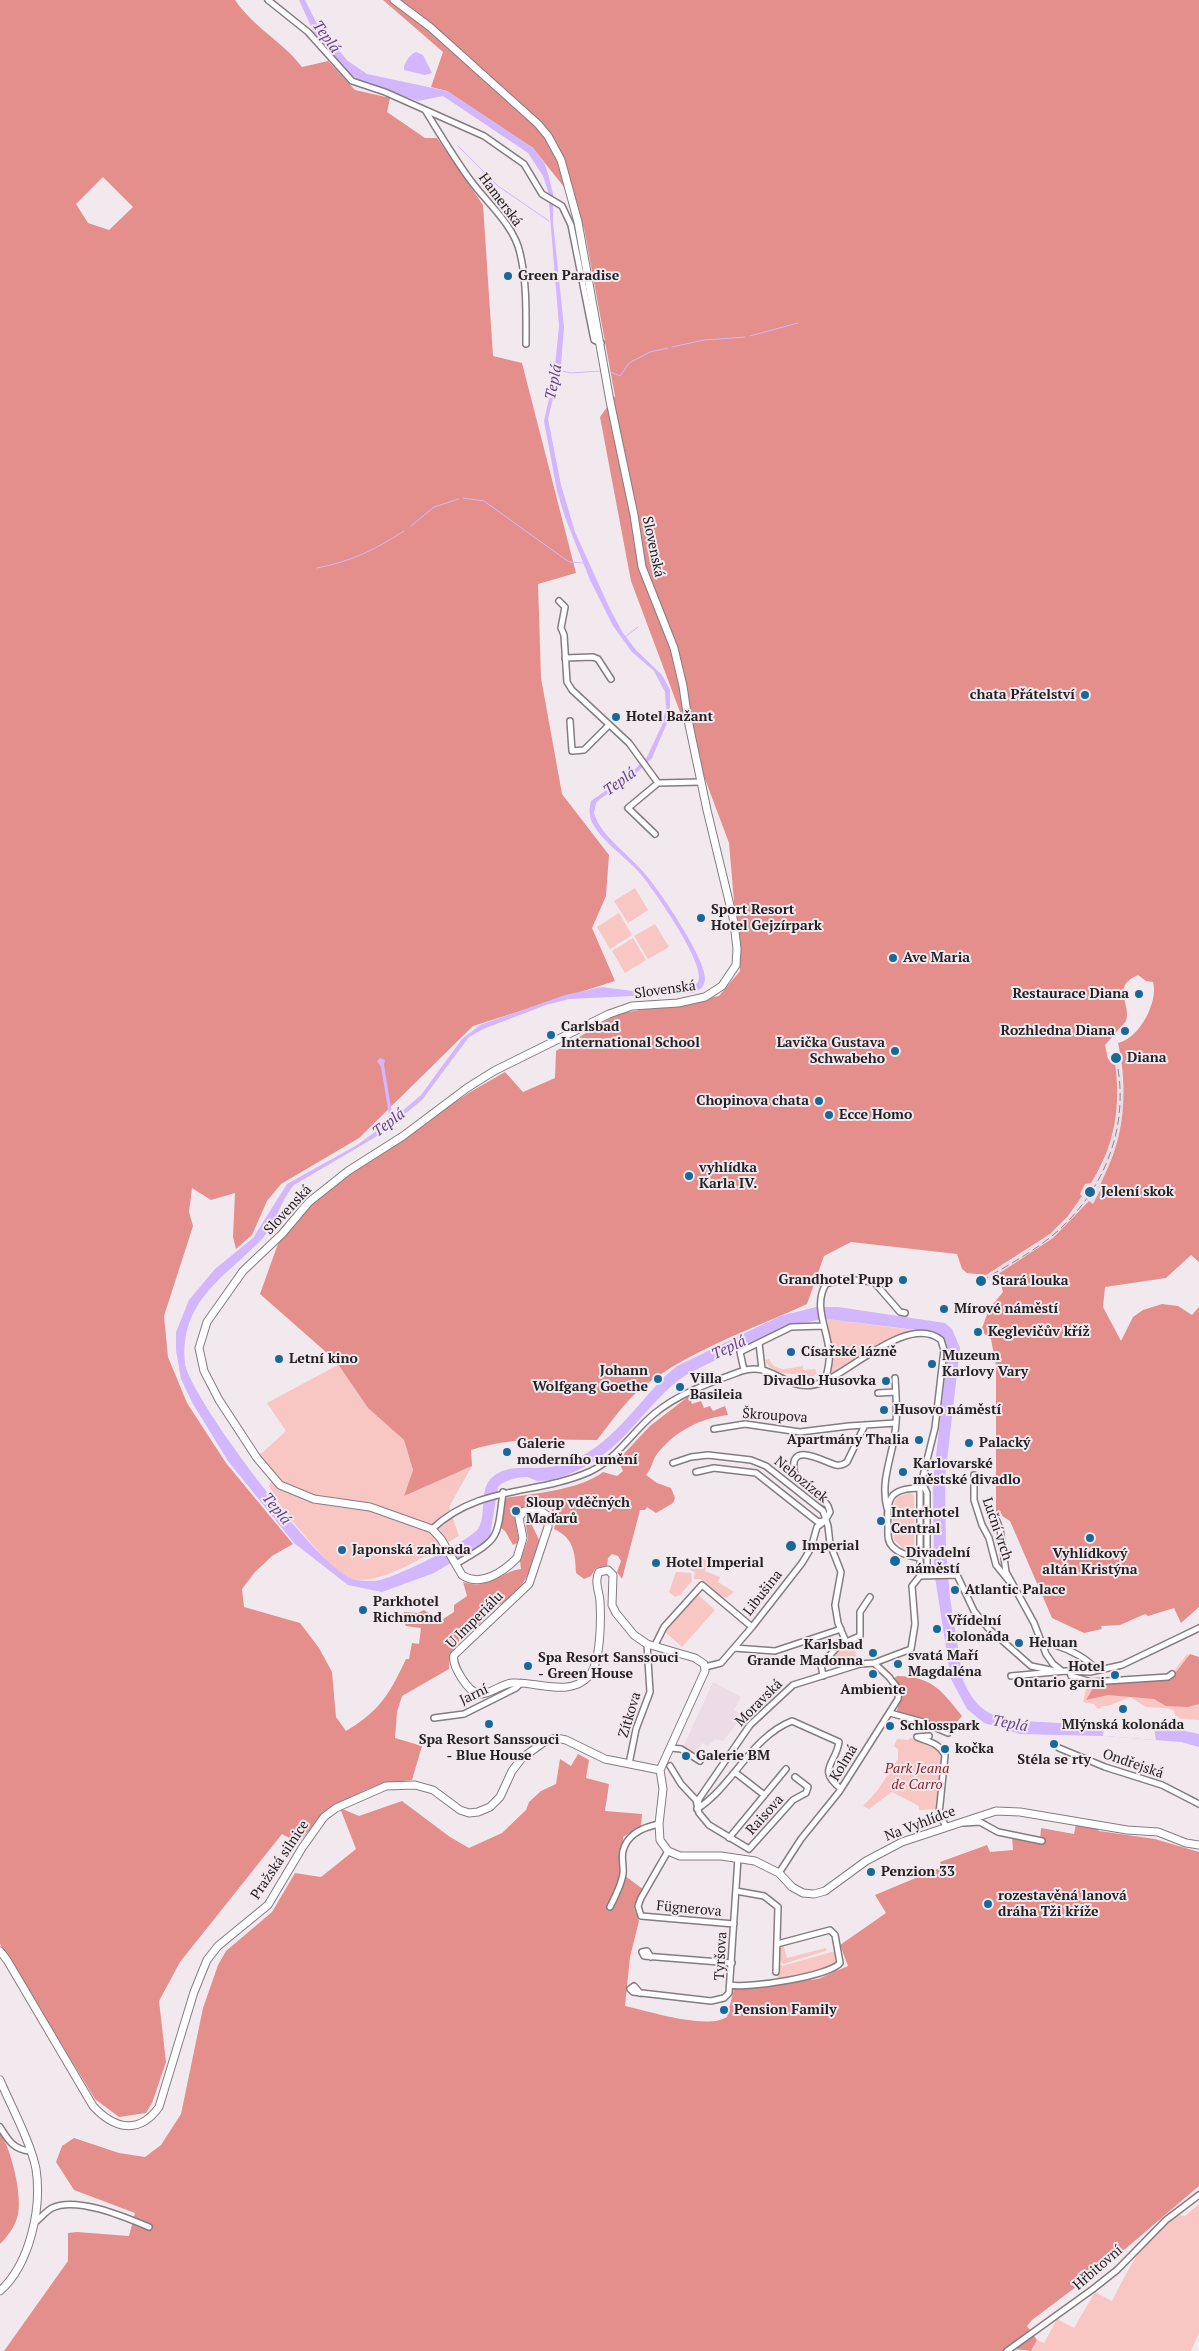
<!DOCTYPE html>
<meta charset="utf-8">
<style>
body{margin:0}
canvas{display:block;background:#f2e9ee}
</style>
<canvas width="1199" height="2351"></canvas>
<script>
const c = document.querySelector('canvas').getContext('2d');
c.lineJoin = 'round';
function paint(path, color) { c.fillStyle = color; c.fill(path, 'evenodd'); }
function trace(path, color, width, dash) { c.strokeStyle = color; c.lineWidth = width; c.lineCap = dash ? 'butt' : 'round'; c.setLineDash(dash || []); c.stroke(path); }
function write(font, color, halo, rows, align = 'center') {
  c.font = font + ' "PT Serif",serif'; c.lineWidth = 4; c.setLineDash([]); c.textBaseline = 'middle'; c.strokeStyle = halo; c.fillStyle = color; for (const [text, x, y, turn = 0] of rows) {
    c.save(); c.translate(x, y); c.rotate((+turn || 0) * Math.PI / 180); c.textAlign = isNaN(turn) ? turn : align; if (halo) c.strokeText(text, 0, 0); c.fillText(text, 0, 0); c.restore();
  }
}
paint(new Path2D(`
 M1120 1062 1124 1100 1120 1131 1113 1155 1099 1187 1101 1189 1098 1197 1093 1204 1087 1203 1053 1238 987 1281 986 1275 1033 1246 1058 1227 1075 1207 1082 1196 1080 1194 1085 1183 1102 1165 1114 1130 1118 1100 1115 1063Z
 M713 1682 741 1697 734 1710 741 1714 742 1717 723 1741 715 1739 708 1746 702 1743 694 1756 685 1750 684 1745Z`), '#ebdce5');
paint(new Path2D(`
 M635 888 648 910 628 923 614 901Z
 M619 913 632 935 610 949 597 927Z
 M655 924 669 947 648 959 634 936Z
 M633 938 646 960 625 973 612 951Z
 M827 1319 903 1329 913 1330 865 1352 833 1374 830 1371 833 1352Z
 M769 1359C776 1374 789 1368 803 1366V1370L815 1369 817 1373 812 1377C797 1371 773 1379 765 1360Z
 M338 1365 368 1408 404 1440 413 1470 404 1496 472 1466 449 1507 459 1536C435 1550 375 1591 348 1577 334 1570 323 1556 312 1544 295 1524 281 1510 269 1486L274 1475 257 1453H262L286 1431 267 1403Z
 M909 1493 913 1494 914 1498V1548H903L894 1540 892 1509 897 1497Z
 M704 1559 709 1561 705 1571 720 1577 718 1582 734 1592 726 1598 720 1596 701 1579H694L695 1572 690 1570 691 1566 701 1569Z
 M676 1572 691 1573 692 1581 680 1595 675 1597 669 1592Z
 M697 1594 715 1610 682 1647 664 1631Z
 M846 1643 855 1651 857 1661 840 1664 832 1654Z
 M1187 1654 1199 1664V1720L1181 1719 1175 1715 1174 1711 1167 1708 1146 1707 1130 1697 1108 1706H1101L1100 1709 1097 1708 1094 1704 1083 1702 1087 1685 1168 1679Z
 M909 1738C923 1739 940 1745 944 1760L938 1809 919 1810V1806L892 1792 869 1809 863 1806 877 1791 898 1759V1749L894 1746 897 1739 909 1740Z
 M783 1944 787 1958 826 1948V1951L783 1964 778 1960V1946Z
 M835 1951 839 1960 835 1966 778 1980V1962L782 1966Z
 M1199 2204V2333L1191 2351H1031L1037 2340 1044 2343 1057 2319 1074 2328 1095 2292 1112 2301C1130 2267 1143 2236 1178 2215L1185 2216Z`), '#f8c6c3');
paint(new Path2D(`
 M0 0H235C253 27 283 42 302 67L328 61 355 90 390 98 387 112 425 138H437L483 205 493 356 522 363 576 573 538 584 541 678 562 794 609 855 606 896 592 928 615 981 473 1026 359 1138 281 1184 267 1201 252 1235 236 1249 233 1237 235 1193 211 1200 192 1188 189 1212 193 1226 164 1316 168 1357 187 1403 226 1463 293 1544 272 1556 255 1572 242 1589 244 1607 300 1623 319 1648 332 1672 336 1717 346 1731C380 1711 390 1693 406 1659H409L412 1643 419 1644 421 1628 406 1626 402 1619 404 1612 418 1613 424 1610 440 1621 454 1612V1605L467 1596 463 1582C489 1591 499 1572 521 1569L520 1561 528 1539 525 1520 531 1523 540 1542C532 1567 525 1590 501 1604 493 1609 488 1607 483 1617L484 1620C466 1636 448 1643 449 1669L402 1696 397 1712 395 1738 422 1746 412 1780 384 1783 368 1789 327 1810 298 1843 282 1834 180 1962 159 2001 166 2062 152 2103 146 2113 119 2117 95 2099 0 1944ZM103 177 133 207 109 230 88 223 76 204Z
 M383 0H1199V1262L1191 1255 1166 1278 1105 1287 1103 1307 1121 1341 1133 1317 1143 1310 1162 1304 1178 1306 1192 1315 1199 1307V1607L1181 1623 1174 1608 1148 1616 1145 1614 1120 1625 1101 1626 1102 1629 1084 1633 1052 1618 1010 1521 996 1512V1366L991 1339 981 1331 989 1309 1003 1292 1001 1285 992 1278 1053 1238 1087 1203 1089 1201 1093 1204 1101 1189 1099 1187C1104 1176 1109 1166 1113 1155 1126 1120 1126 1079 1118 1043 1139 1039 1159 1001 1153 982L1146 981 1138 975C1110 987 1132 1004 1126 1021L1105 1045 1108 1059 1115 1063C1121 1107 1115 1145 1091 1183L1085 1184 1080 1194 1082 1196 1068 1216 1050 1234 986 1275 967 1273 962 1269 957 1254 851 1242 824 1256 807 1304C752 1329 693 1349 644 1386 626 1400 611 1422 597 1440 554 1440 513 1436 471 1450L472 1466 404 1496 413 1470 404 1440 368 1408 335 1360 260 1294 280 1238 317 1193 472 1091 505 1072 523 1092 555 1078 556 1051 617 1014 719 996 740 971 729 843 631 581 600 417 615 396 584 228 564 187 533 148 447 91 431 87 443 52Z
 M689 1396 692 1404 701 1401 704 1408 710 1406 713 1411 725 1406 728 1415C700 1418 674 1432 657 1454 652 1461 652 1468 646 1475L657 1483 671 1488 675 1498 673 1503 656 1513 647 1507 645 1510H640L622 1579 617 1572 621 1561 618 1556 612 1554 608 1558 607 1566 596 1568 591 1576 584 1579 576 1573C575 1553 574 1538 554 1529L556 1521 550 1505 544 1502 519 1510 509 1508 514 1513 519 1542 513 1545 505 1531 501 1528 504 1498C532 1494 580 1490 603 1472L617 1476 623 1471 618 1460 650 1426Z
 M1190 1654 1199 1657V1704L1188 1707 1166 1706 1154 1699 1108 1695 1086 1700 1095 1685 1170 1680Z
 M897 1676C933 1677 941 1690 962 1716L950 1730 897 1714C897 1695 911 1700 894 1679Z
 M578 1754 589 1760 586 1778 609 1784 605 1811 642 1814 641 1826 623 1837 624 1875 644 1890 634 1908 639 1921 630 1957 625 2006C648 2011 707 2030 727 2017L734 1989 818 1979 848 1966 840 1945 886 1913 875 1895 942 1867 940 1862 987 1845 990 1852 1013 1850 1012 1836 1040 1842 1041 1828 1074 1834 1076 1824 1097 1828 1099 1831 1155 1839 1199 1852V2186L1117 2256 1032 2320 1027 2326 1037 2340 1031 2351 1014 2349 1012 2351H4L68 2261V2233L77 2232 129 2236 135 2213 74 2190 56 2162 62 2146 74 2138 119 2153 145 2157 161 2145 181 2114 203 2008 218 1965 226 1951 272 1912 295 1873 321 1877 356 1849 340 1808 359 1816 402 1801 450 1837 469 1848 502 1833 526 1810 529 1802 541 1791 556 1784 560 1759 571 1766Z
 M0 2132C11 2149 24 2199 17 2218 14 2228 7 2237 0 2244Z`), '#e48f8c');
paint(new Path2D(`
 M299 0H305L319 28 348 61 367 74 447 91 533 148 545 164 548 174 553 194V222L564 327 561 365 548 419 561 485 575 532 610 609 623 633 636 650 662 675 670 690V706L667 723 652 758 629 780 600 799 596 803 594 813C601 837 629 854 645 874 660 891 706 959 705 979 704 987 700 990 693 993L569 999 546 1005 483 1029 469 1037 422 1100 379 1135 294 1185C280 1201 275 1226 262 1239 233 1270 191 1293 185 1341 184 1348 184 1361 186 1368 200 1410 309 1555 348 1577 355 1581 366 1581 374 1581 390 1581 469 1541 478 1529 488 1513 477 1487 495 1475 513 1463 536 1471 556 1466 604 1455 633 1409 665 1376L677 1366 780 1316 816 1307H838L945 1323 952 1329 960 1348 945 1478 946 1550 950 1598 963 1680C973 1703 983 1713 1007 1720L1180 1730 1199 1734V1747L1181 1742 1103 1736 1020 1734 984 1723 967 1709 951 1679 934 1571 933 1482 948 1351 943 1340 932 1332 827 1319C778 1323 733 1353 689 1373 649 1398 628 1445 584 1467 571 1474 556 1480 541 1481 536 1482 532 1478 527 1477 518 1477 504 1480 498 1487L490 1535 481 1545 434 1573 382 1592 348 1585 294 1543 228 1461 193 1404 181 1379 176 1350V1332L189 1300 215 1269 253 1238 287 1184 357 1145 390 1121 381 1067 377 1061 380 1058 385 1060 384 1065 393 1119 421 1095 462 1039 480 1025 565 995 601 987 633 991 690 988C695 986 699 983 699 977 700 956 653 888 638 871 623 855 600 840 591 820 589 814 589 807 591 801L632 772 647 757 662 725 666 708 665 692 654 671 632 652 613 626 590 580 565 517 557 491 544 421 554 376 559 326 548 191 543 176 528 153 443 96 418 101 358 80 343 68 314 33Z
 M416 52 423 55 432 73 425 75 404 70V66C407 60 410 54 416 52Z`), '#d2b6fe');
paint(new Path2D(`
 M1104 1725 1154 1729 1156 1740 1103 1736Z`), '#f2e9ee');
trace(new Path2D(`
 M458 146 498 186 549 221
 M750 336 798 323
 M672 347 704 340 745 337
 M559 370 570 373 601 371
 M608 371 620 376 629 363 650 352 668 348
 M463 498 484 501 569 562 584 563
 M411 526 434 507 459 499
 M317 568C353 561 374 550 404 531
 M625 637 638 627`), '#d2b6fe', 1);
const street = new Path2D(`
 M268 0 308 32 352 81 385 92 484 136 524 164 542 194 562 206 571 225 594 340 601 343
 M425 110C440 134 454 158 471 181 487 203 514 225 520 253 527 282 526 314 526 344
 M559 601 565 607 561 628 564 635 567 682 572 690 629 743 658 783 701 782
 M565 658 593 657 598 659 611 679
 M570 721 572 751 584 750 609 725
 M655 834 628 808 658 783
 M759 1343 762 1369
 M744 1370 740 1352 791 1327 823 1326
 M825 1382C827 1372 831 1360 829 1350 827 1328 813 1305 826 1284L844 1279 874 1282 900 1312 905 1313
 M878 1393 896 1392
 M714 1429 745 1424 800 1432 849 1426 896 1423
 M673 1463 691 1457 708 1455 751 1460 766 1466 823 1511 828 1526 830 1544 841 1572 835 1605 838 1623 846 1642 839 1645 821 1665 823 1676
 M696 1472 714 1468 756 1473 818 1522 823 1521
 M974 1475V1500L982 1525 989 1538 996 1565 1009 1581
 M887 1508C880 1481 892 1458 895 1432 898 1414 896 1396 895 1378
 M826 1519 830 1512 828 1506C821 1494 795 1481 794 1470 790 1440 826 1463 836 1465 840 1466 843 1465 847 1462L865 1425
 M996 1519 1000 1529 1006 1572 1034 1623 1046 1654 1053 1664 1062 1671
 M432 1529C479 1485 536 1495 589 1472 616 1460 632 1432 654 1414 679 1393 712 1382 742 1371 774 1360 788 1397 823 1382 852 1370 910 1314 941 1340L944 1350 935 1428 920 1488V1576
 M920 1558C910 1556 899 1554 892 1546 887 1541 888 1533 888 1527 886 1499 889 1488 920 1488
 M456 1564C499 1538 497 1542 503 1492
 M920 1573 927 1565V1493L922 1482
 M920 1576 957 1575 974 1611 988 1628 1031 1666 1055 1671
 M846 1642 860 1636V1612L870 1597
 M655 1645 664 1627 702 1585 752 1627
 M1055 1645C1071 1650 1086 1658 1097 1670
 M734 1648 775 1651 841 1629
 M705 1667 721 1663 752 1627 802 1563 811 1548 817 1527 826 1520
 M1070 1671 1071 1676 1091 1682 1168 1677 1172 1674
 M1011 1676 1066 1671 1090 1672 1122 1665 1199 1628
 M890 1713 923 1722 948 1733
 M434 1718 464 1714 516 1688 521 1683
 M929 1736 917 1737C928 1742 938 1742 945 1755L939 1814 946 1826
 M671 1748 681 1749 700 1761
 M1059 1748 1105 1767 1162 1785 1199 1804
 M629 1764 636 1729 650 1692 647 1644
 M670 1766 681 1784 696 1800 699 1813 709 1825 749 1849
 M736 1773 763 1794
 M697 1809 699 1799 750 1725 793 1685 860 1664 874 1663 911 1649 915 1624 912 1586 920 1576
 M697 1809C733 1786 751 1737 792 1721L839 1742C836 1764 816 1769 841 1789
 M964 1823 980 1822 998 1832 1042 1841
 M729 1838 786 1769
 M749 1849 793 1800 806 1793 808 1787 795 1777
 M668 1851 641 1898 638 1906 641 1916 734 1924
 M779 1873 801 1839 839 1792 898 1699 899 1690 889 1677 874 1663
 M736 1891 764 1896 778 1907 776 1972
 M610 1907C615 1897 621 1886 623 1874 624 1867 621 1858 623 1851 627 1834 644 1827 659 1824
 M651 1957 647 1951 642 1952 644 1956 732 1963
 M730 1985C747 1989 830 1976 840 1963L835 1935 830 1930 777 1944
 M640 1993 634 1986 630 1989 633 1992 711 2001 724 1998 729 1993 738 1858
 M0 2127C8 2140 14 2150 30 2151
 M34 2223C40 2219 46 2211 52 2208 76 2196 125 2217 149 2227
 M1007 2351 1093 2289 1117 2270 1166 2220 1199 2195`);
const secondary = new Path2D(`
 M394 0 430 27 538 124 548 136 561 160 578 222 610 401 634 515 642 567 674 648 683 686 688 720 707 810 734 922 737 949 736 965 722 986 705 997 678 1003 632 1006 609 1014 494 1071 467 1088 403 1136 348 1171 309 1202 282 1234 243 1271 207 1322 199 1348 204 1371 219 1400 257 1458 280 1485 314 1499 370 1507 432 1529 441 1539 462 1575C481 1588 504 1571 517 1558L523 1538 519 1518 524 1511 539 1510 548 1516V1527L529 1584 454 1655C451 1665 468 1692 479 1694 490 1695 501 1684 512 1683 536 1681 569 1698 589 1676 601 1662 601 1620 600 1601 599 1591 594 1581 599 1572L608 1570 613 1575 612 1605 616 1613 634 1635 647 1644 695 1658 704 1664 705 1671 660 1770 663 1789 659 1824 660 1840 668 1851 680 1856H721L755 1861 779 1873 792 1887 803 1893 814 1894 825 1891 866 1861 902 1842 996 1811 1020 1812 1127 1830 1158 1832 1186 1843 1199 1845
 M0 1951 7 1960 93 2106C114 2129 139 2135 159 2107L194 1992 207 1960 218 1946 268 1905 302 1848 324 1817 336 1808 386 1786 415 1785 433 1790 460 1810 469 1813 478 1812 490 1807 500 1797 512 1771 522 1758 544 1742 556 1738 566 1740 605 1759 660 1770
 M0 2080C11 2106 31 2143 36 2169 42 2208 30 2264 0 2291`);
trace(street, '#847c81', 8);
trace(secondary, '#847c81', 9);
trace(street, '#fff', 5);
trace(secondary, '#fff', 7);
trace(new Path2D(`
 M981 1281C1005 1267 1031 1253 1052 1236 1106 1191 1132 1122 1115 1054`), '#8f898c', 1, [8, 4]);
for (const [x, y, r, color] of [
 [508,276,5,"#18689a"],
 [1085,695,5,"#18689a"],
 [616,717,5,"#18689a"],
 [701,918,5,"#18689a"],
 [893,958,5,"#18689a"],
 [1139,994,5,"#18689a"],
 [1125,1031,5,"#18689a"],
 [551,1035,5,"#18689a"],
 [895,1051,5,"#18689a"],
 [1116,1058,6,"#18689a"],
 [819,1101,5,"#18689a"],
 [829,1115,5,"#18689a"],
 [689,1176,5,"#18689a"],
 [1090,1192,6,"#18689a"],
 [903,1280,5,"#18689a"],
 [981,1281,6,"#18689a"],
 [944,1309,5,"#18689a"],
 [978,1332,5,"#18689a"],
 [791,1352,5,"#18689a"],
 [279,1359,5,"#18689a"],
 [932,1364,5,"#18689a"],
 [658,1379,5,"#18689a"],
 [886,1381,5,"#18689a"],
 [680,1387,5,"#18689a"],
 [884,1410,5,"#18689a"],
 [919,1440,5,"#18689a"],
 [969,1443,5,"#18689a"],
 [507,1452,5,"#18689a"],
 [903,1472,5,"#18689a"],
 [516,1511,5,"#18689a"],
 [881,1521,5,"#18689a"],
 [1090,1538,5,"#18689a"],
 [791,1546,6,"#18689a"],
 [342,1550,5,"#18689a"],
 [895,1561,6,"#18689a"],
 [656,1563,5,"#18689a"],
 [955,1590,5,"#18689a"],
 [363,1610,5,"#18689a"],
 [937,1629,5,"#18689a"],
 [1019,1643,5,"#18689a"],
 [873,1653,5,"#18689a"],
 [898,1664,5,"#18689a"],
 [528,1666,5,"#18689a"],
 [873,1674,5,"#18689a"],
 [1115,1675,5,"#18689a"],
 [1123,1709,5,"#18689a"],
 [489,1724,5,"#18689a"],
 [890,1726,5,"#18689a"],
 [1054,1744,5,"#18689a"],
 [945,1749,5,"#18689a"],
 [686,1756,5,"#18689a"],
 [871,1872,5,"#18689a"],
 [988,1904,5,"#18689a"],
 [724,2010,5,"#18689a"]
]) { const dot = new Path2D(); dot.arc(x, y, r, 0, 2 * Math.PI); c.fillStyle = color; c.fill(dot); trace(dot, '#f2e9ee', 2); }
write('14px', '#242123', '#f2e9ee', [
 ["Hamerská",500,200,53],
 ["Slovenská",653,547,78],
 ["Slovenská",665,990,-8],
 ["Slovenská",288,1210,-47],
 ["Škroupova",775,1416,4],
 ["Nebozízek",801,1480,39],
 ["Luční vrch",997,1529,71],
 ["Libušina",763,1593,-52],
 ["U Imperiálu",475,1620,-45],
 ["Jarní",474,1695,-25],
 ["Moravská",759,1703,-45],
 ["Zítkova",630,1715,-73],
 ["Kolmá",844,1763,-59],
 ["Ondřejská",1133,1764,19],
 ["Raisova",765,1815,-48],
 ["Na Vyhlídce",920,1824,-21],
 ["Pražská silnice",280,1860,-56],
 ["Fügnerova",689,1909,5],
 ["Tyršova",721,1956,-87],
 ["Hřbitovní",1098,2268,-41]
]);
write('bold 14px', '#242123', '#f2e9ee', [
 ["Green Paradise",518,276],
 ["chata Přátelství",1075,695,"right"],
 ["Hotel Bažant",626,717],
 ["Sport Resort",711,910],
 ["Hotel Gejzírpark",711,926],
 ["Ave Maria",903,958],
 ["Restaurace Diana",1129,994,"right"],
 ["Carlsbad",561,1027],
 ["International School",561,1043],
 ["Rozhledna Diana",1115,1031,"right"],
 ["Lavička Gustava",885,1043,"right"],
 ["Schwabeho",885,1059,"right"],
 ["Diana",1127,1058],
 ["Chopinova chata",809,1101,"right"],
 ["Ecce Homo",839,1115],
 ["vyhlídka",699,1168],
 ["Karla IV.",699,1184],
 ["Jelení skok",1101,1192],
 ["Grandhotel Pupp",893,1280,"right"],
 ["Stará louka",992,1281],
 ["Mírové náměstí",954,1309],
 ["Keglevičův kříž",988,1332],
 ["Císařské lázně",801,1352],
 ["Muzeum",942,1356],
 ["Karlovy Vary",942,1372],
 ["Letní kino",289,1359],
 ["Johann",648,1371,"right"],
 ["Wolfgang Goethe",648,1387,"right"],
 ["Villa",690,1379],
 ["Basileia",690,1395],
 ["Divadlo Husovka",876,1381,"right"],
 ["Husovo náměstí",894,1410],
 ["Apartmány Thalia",909,1440,"right"],
 ["Palacký",979,1443],
 ["Galerie",517,1444],
 ["moderního umění",517,1460],
 ["Karlovarské",913,1464],
 ["městské divadlo",913,1480],
 ["Sloup vděčných",526,1503],
 ["Maďarů",526,1519],
 ["Interhotel",891,1513],
 ["Central",891,1529],
 ["Imperial",802,1546],
 ["Japonská zahrada",352,1550],
 ["Divadelní",906,1553],
 ["náměstí",906,1569],
 ["Vyhlídkový",1090,1554,"center"],
 ["altán Kristýna",1090,1570,"center"],
 ["Hotel Imperial",666,1563],
 ["Atlantic Palace",965,1590],
 ["Parkhotel",373,1602],
 ["Richmond",373,1618],
 ["Vřídelní",947,1621],
 ["kolonáda",947,1637],
 ["Heluan",1029,1643],
 ["Karlsbad",863,1645,"right"],
 ["Grande Madonna",863,1661,"right"],
 ["svatá Maří",908,1656],
 ["Magdaléna",908,1672],
 ["Spa Resort Sanssouci",538,1658],
 ["- Green House",538,1674],
 ["Hotel",1105,1667,"right"],
 ["Ontario garni",1105,1683,"right"],
 ["Ambiente",873,1690,"center"],
 ["Mlýnská kolonáda",1123,1725,"center"],
 ["Schlosspark",900,1726],
 ["Spa Resort Sanssouci",489,1740,"center"],
 ["- Blue House",489,1756,"center"],
 ["kočka",955,1749],
 ["Galerie BM",696,1756],
 ["Stéla se rty",1054,1760,"center"],
 ["Penzion 33",881,1872],
 ["rozestavěná lanová",998,1896],
 ["dráha Tži kříže",998,1912],
 ["Pension Family",734,2010]
], 'left');
write('italic 14px', '#872429', '#f2e9ee', [
 ["Park Jeana",917,1769],
 ["de Carro",917,1785]
]);
write('italic 15px', '#643f92', '#f2e9ee', [
 ["Teplá",326,37,54],
 ["Teplá",554,382,-79],
 ["Teplá",620,782,-36],
 ["Teplá",389,1123,-37],
 ["Teplá",729,1348,-25],
 ["Teplá",276,1509,51],
 ["Teplá",1010,1724,10]
]);
</script>
